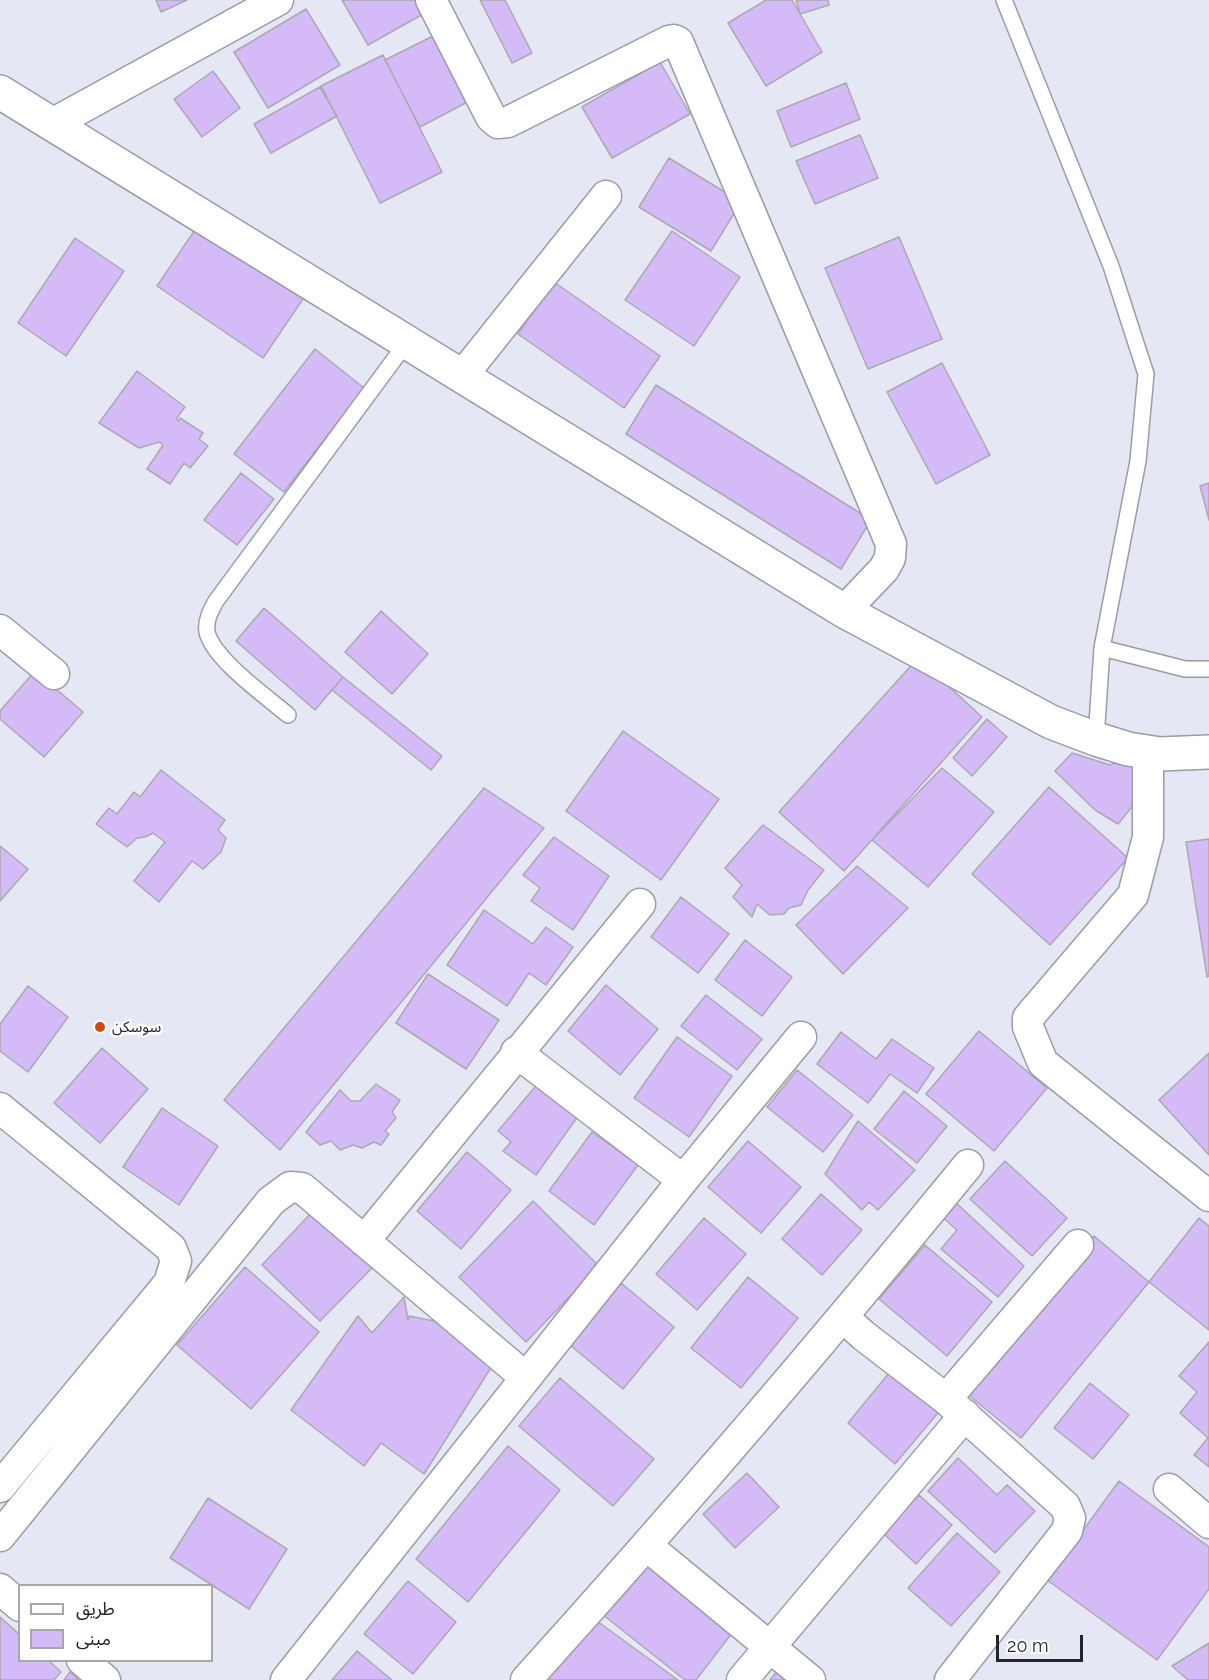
<!DOCTYPE html>
<meta charset="utf-8">
<style>
body{margin:0}
#map{position:relative;width:1209px;height:1680px;overflow:hidden;background:#e6e7f4;font-family:Raleway,"Noto Sans Arabic",sans-serif}
canvas{display:block}
.legend{position:absolute;left:18px;top:1584px;width:195px;height:78px;box-sizing:border-box;background:#fff;border:2px solid #a7a7a9;margin:0;padding:8px 10px;list-style:none;font-size:18px;color:#232429}
.legend li{display:flex;align-items:center;gap:12px;height:30px}
.legend b{width:30px;border:2px solid #a7a7a9}
.scale{position:absolute;left:996px;top:1635px;width:87px;height:27px;box-sizing:border-box;border:3px solid #232429;border-top:0;padding-left:8px;font-size:18px;line-height:21px;white-space:nowrap;color:#232429;-webkit-text-stroke:4px #fff;paint-order:stroke}
</style>
<div id="map">
<canvas width="1209" height="1680"></canvas>
<ul class="legend">
<li><b style="height:8px;background:#fff"></b>طريق</li>
<li><b style="height:16px;background:#d4bbf7"></b>مبنى</li>
</ul>
<div class="scale">20 m</div>
</div>
<script>
const c = document.querySelector('canvas').getContext('2d');
c.lineJoin = 'round';
function paint(path, color) { c.fillStyle = color; c.fill(path, 'evenodd'); }
function trace(path, color, width, dash) { c.strokeStyle = color; c.lineWidth = width; c.lineCap = dash ? 'butt' : 'round'; c.setLineDash(dash || []); c.stroke(path); }
function write(font, color, halo, rows, align = 'center') {
  c.font = font + ' Raleway,"Noto Sans Arabic",sans-serif'; c.lineWidth = 5; c.setLineDash([]); c.textBaseline = 'middle'; c.strokeStyle = halo; c.fillStyle = color; for (const [text, x, y, turn = 0] of rows) {
    c.save(); c.translate(x, y); c.rotate((+turn || 0) * Math.PI / 180); c.textAlign = isNaN(turn) ? turn : align; if (halo) c.strokeText(text, 0, 0); c.fillText(text, 0, 0); c.restore();
  }
}
const building = new Path2D(`
 M156 0H187L161 12Z
 M342 0H418L425 13 368 45Z
 M480 0H505L532 53 512 63Z
 M766 0H792L822 52 766 86 728 23Z
 M796 0H828L829 5 800 14Z
 M306 9 340 65 268 108 234 52Z
 M441 32 475 98 420 127 385 60Z
 M383 55 442 172 380 203 321 86Z
 M660 62 690 114 612 158 582 107Z
 M213 71 240 108 202 137 174 99Z
 M846 83 860 119 791 147 777 111Z
 M320 87 337 116 271 153 254 124Z
 M860 135 878 178 815 204 796 161Z
 M669 158 741 202 711 251 639 207Z
 M201 221 307 293 263 358 157 286Z
 M672 231 740 277 694 346 625 300Z
 M899 237 942 339 868 369 825 268Z
 M75 238 124 271 66 356 18 323Z
 M554 282 660 356 624 408 518 334Z
 M315 349 364 388 284 492 234 454Z
 M942 363 990 455 936 484 887 392Z
 M137 371 185 407 176 419 178 421 180 418 203 433 199 439 208 446 190 468 184 463 170 484 147 469 163 445 159 442 139 448 99 423Z
 M656 385 871 520 841 569 626 434Z
 M241 473 274 499 237 545 204 520Z
 M1209 483V520L1200 486Z
 M264 608 343 677 315 710 236 641Z
 M381 611 428 654 392 694 345 652Z
 M918 658 982 717 844 871 779 812Z
 M35 671 83 712 44 757 0 719V711Z
 M343 677 442 756 431 770 332 690Z
 M987 719 1007 737 972 776 953 758Z
 M623 731 719 799 661 880 566 811Z
 M1072 753 1110 765 1114 763 1137 767 1135 803 1118 824 1095 810 1055 771Z
 M942 768 994 812 928 887 872 840Z
 M161 770 225 820 218 830 226 838 221 852 203 869 192 861 159 902 134 881 165 842 153 833 145 837 137 838 127 847 96 824 109 808 117 814 134 792 140 797Z
 M1049 787 1128 858 1050 945 972 874Z
 M484 788 544 828 280 1150 224 1100Z
 M763 825 824 870 808 890 801 905 789 908 784 914 770 915 757 904 752 917 733 897 742 885 725 868Z
 M554 837 609 876 573 930 531 901 540 888 523 875Z
 M1209 839V976L1207 977 1186 842Z
 M0 846 28 869 0 901Z
 M857 866 908 908 843 974 796 925Z
 M681 897 729 934 698 973 651 937Z
 M484 910 533 944 546 927 573 947 546 985 529 973 507 1006 447 965Z
 M745 940 792 977 762 1016 715 980Z
 M428 974 499 1020 466 1069 396 1023Z
 M606 985 658 1029 620 1075 568 1031Z
 M28 986 68 1017 28 1072 0 1051V1024Z
 M706 995 762 1039 737 1070 681 1026Z
 M979 1031 1047 1088 994 1151 926 1094Z
 M841 1032 876 1059 892 1039 934 1068 917 1093 890 1074 868 1103 817 1064Z
 M677 1037 732 1076 689 1137 634 1098Z
 M102 1048 148 1089 100 1143 54 1103Z
 M1209 1053V1155L1159 1100Z
 M797 1070 853 1115 823 1152 767 1107Z
 M540 1081 581 1112 536 1175 503 1151 511 1142 498 1131Z
 M376 1084 400 1100 392 1112 396 1118 385 1131 389 1134 381 1145 374 1142 362 1148 353 1145 340 1150 331 1141 320 1145 306 1132 340 1090 351 1101H360Z
 M904 1091 947 1126 917 1163 874 1129Z
 M162 1108 218 1146 179 1205 123 1167Z
 M858 1121 915 1170 878 1210 869 1202 862 1210 825 1174Z
 M592 1132 638 1165 594 1225 549 1191Z
 M748 1141 801 1187 761 1233 708 1187Z
 M467 1152 511 1190 461 1249 417 1211Z
 M1005 1161 1067 1218 1032 1256 970 1199Z
 M821 1194 862 1230 822 1275 782 1239Z
 M533 1201 599 1266 526 1342 459 1277Z
 M954 1201 1024 1266 998 1297 941 1249 957 1230 941 1216Z
 M314 1210 373 1267 320 1321 262 1265Z
 M704 1218 746 1254 697 1310 656 1274Z
 M1199 1218 1209 1226V1330L1149 1282Z
 M1094 1236 1149 1282 1021 1438 966 1393Z
 M925 1245 992 1302 947 1356 879 1299Z
 M245 1267 319 1332 251 1409 177 1345Z
 M748 1277 798 1318 741 1388 691 1348Z
 M621 1283 674 1327 623 1389 570 1345Z
 M404 1297 408 1320 409 1316 439 1322 492 1366 424 1474 381 1443 364 1466 291 1410 358 1316 372 1333Z
 M1209 1342V1467L1194 1455 1208 1438 1180 1413 1197 1392 1179 1376Z
 M894 1367 942 1408 895 1464 848 1423Z
 M560 1378 654 1459 613 1506 519 1426Z
 M1090 1383 1129 1415 1093 1459 1054 1428Z
 M508 1446 560 1490 468 1602 416 1559Z
 M958 1458 997 1495 1007 1485 1035 1511 995 1553 928 1491Z
 M747 1473 779 1507 735 1548 703 1514Z
 M1119 1481 1209 1547V1589L1157 1660 1047 1580Z
 M919 1495 952 1525 916 1564 883 1533Z
 M208 1498 287 1549 249 1609 170 1558Z
 M957 1533 1000 1572 951 1626 908 1588Z
 M649 1554 739 1624 696 1680H685L602 1614Z
 M408 1581 456 1622 413 1674 364 1634Z
 M590 1616 678 1680H551L547 1677Z
 M0 1617 20 1635V1660H48L61 1672 54 1680H0Z
 M1209 1643V1680H1188L1172 1666Z
 M357 1651 392 1680H332Z
 M777 1671 788 1680H770Z
 M70 1672 79 1680H64Z`);
paint(building, '#d4bbf7');
trace(building, '#aca8b3', 1.5);
const lane = new Path2D(`
 M1004 0 1111 266 1146 374 1138 461 1102 648 1096 739
 M1102 648 1185 669H1209
 M288 715C267 697 213 659 207 632 205 621 211 610 216 601L407 342`);
const street = new Path2D(`
 M431 0 491 117 498 123 508 122 669 41 674 40 678 42 891 544 890 558 884 569 844 611
 M52 124 278 0
 M462 376 606 196
 M0 630 54 674
 M1148 752V837L1133 895 1028 1018V1027L1043 1063 1209 1196
 M516 1052 683 1180
 M0 1108 171 1248 176 1261 169 1283 0 1487
 M364 1241 640 904
 M843 1317 864 1336 946 1399 1065 1506 1070 1518 1067 1531 950 1680
 M946 1399 1078 1245
 M1169 1489 1209 1523
 M0 1536 271 1201 290 1187 302 1188 525 1377
 M647 1546 810 1680
 M0 1589 20 1606
 M82 1660 105 1680
 M286 1680 683 1180 801 1037
 M526 1680C678 1512 825 1340 968 1165
 M742 1680 965 1415`);
const secondary = new Path2D(`
 M0 92 844 611 1051 722 1096 739 1128 749 1160 754 1209 752`);
trace(lane, '#9a9ca7', 18);
trace(street, '#9a9ca7', 33);
trace(secondary, '#9a9ca7', 36);
trace(lane, '#fff', 15);
trace(street, '#fff', 30);
trace(secondary, '#fff', 33);
for (const [x, y, r, color] of [
 [100,1027,6,"#cf490e"]
]) { const dot = new Path2D(); dot.arc(x, y, r, 0, 2 * Math.PI); c.fillStyle = color; c.fill(dot); trace(dot, '#fff', 2); }
write('15px', '#232429', '#fff', [
 ["سوسكن",112,1027]
], 'left');
</script>
